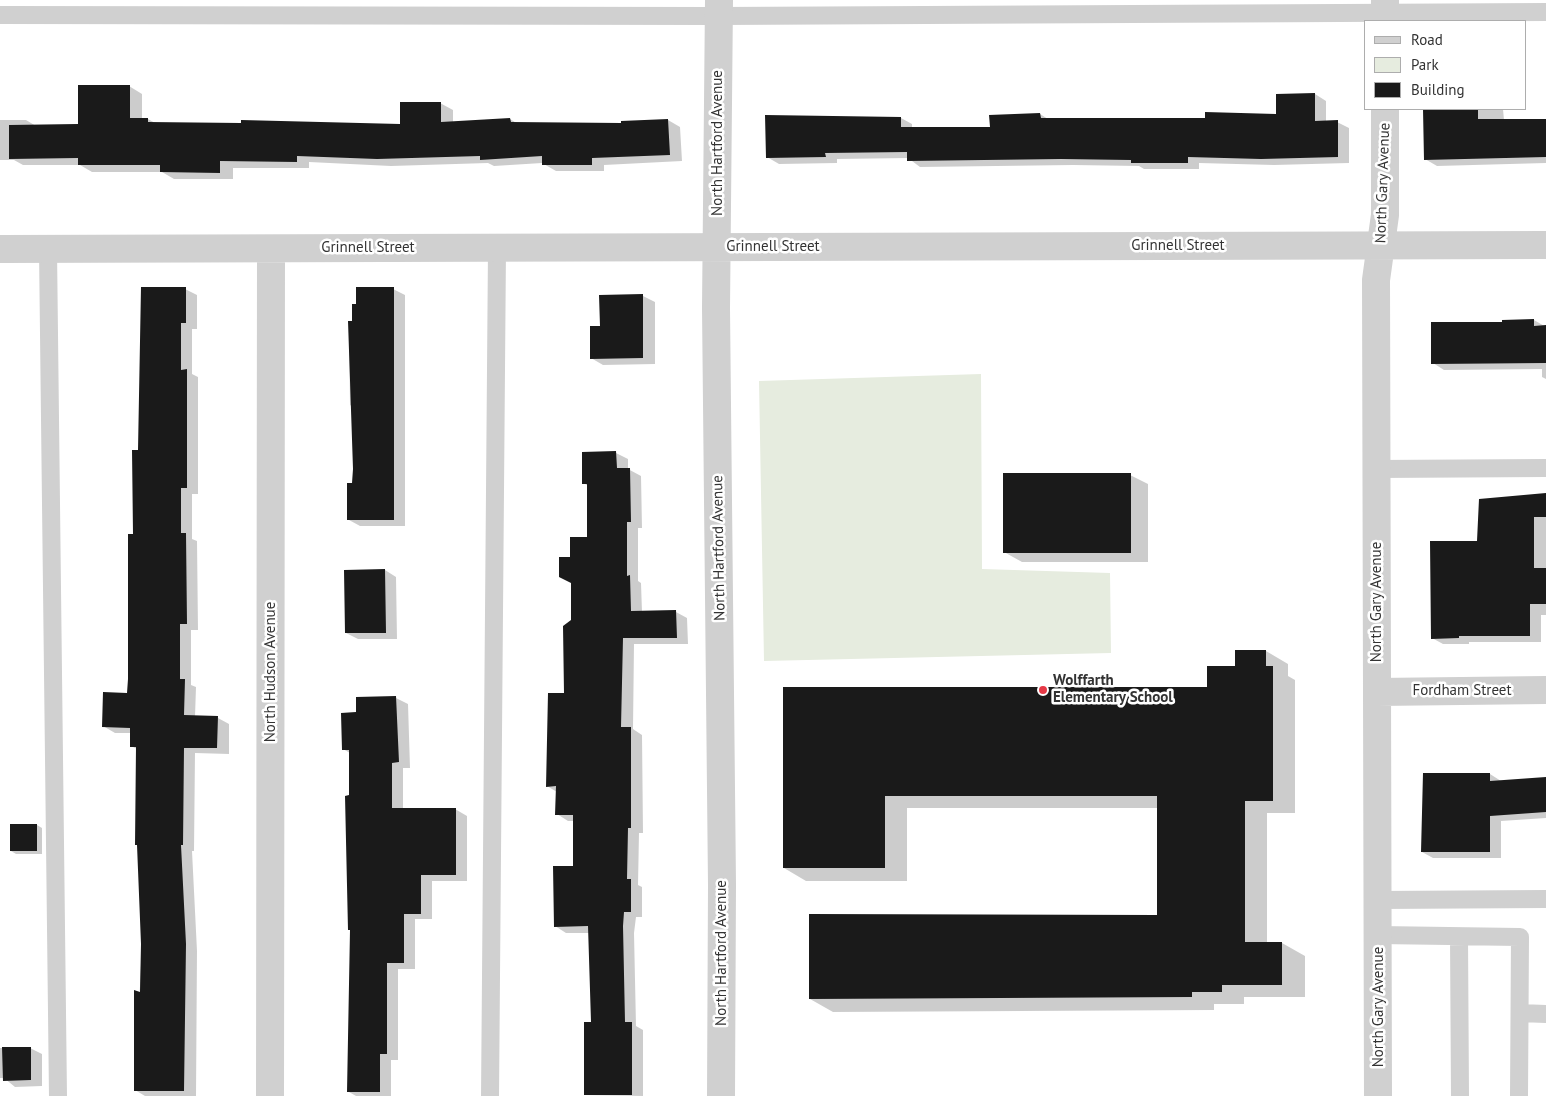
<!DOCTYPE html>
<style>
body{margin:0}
#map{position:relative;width:1546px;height:1096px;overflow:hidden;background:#fff;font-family:"PT Sans",sans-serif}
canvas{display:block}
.legend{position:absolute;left:1364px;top:20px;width:162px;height:90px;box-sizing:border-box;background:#fff;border:1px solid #adadad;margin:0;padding:6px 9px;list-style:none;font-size:15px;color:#333}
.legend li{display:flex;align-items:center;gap:10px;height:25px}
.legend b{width:25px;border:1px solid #adadad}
</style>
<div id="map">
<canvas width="1546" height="1096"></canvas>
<ul class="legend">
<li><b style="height:6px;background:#d0d0d0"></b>Road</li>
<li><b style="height:14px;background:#e6ecdf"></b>Park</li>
<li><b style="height:14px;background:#1a1a1a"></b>Building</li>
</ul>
</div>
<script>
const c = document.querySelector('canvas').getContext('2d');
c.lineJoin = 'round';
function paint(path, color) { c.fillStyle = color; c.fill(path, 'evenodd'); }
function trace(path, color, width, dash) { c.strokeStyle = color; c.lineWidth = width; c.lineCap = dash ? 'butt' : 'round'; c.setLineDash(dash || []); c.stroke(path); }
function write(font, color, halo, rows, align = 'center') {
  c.font = font + ' "PT Sans",sans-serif'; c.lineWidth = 5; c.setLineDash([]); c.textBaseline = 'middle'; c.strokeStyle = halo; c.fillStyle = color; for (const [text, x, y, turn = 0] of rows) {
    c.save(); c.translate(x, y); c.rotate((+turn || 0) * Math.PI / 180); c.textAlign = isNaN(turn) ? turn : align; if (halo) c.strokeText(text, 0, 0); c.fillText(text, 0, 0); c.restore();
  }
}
paint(new Path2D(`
 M981 374 982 569 1110 573 1111 653 764 661 759 381Z`), '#e6ecdf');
paint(new Path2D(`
 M129 86 142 94V119H148L155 123 401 125 440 103 453 110V122L510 119 518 124 622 125 668 120 680 127 682 161 604 165V171H556L542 163 494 166 488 163 391 166 309 162V168H233V179H174L162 172H92L80 165H23L14 160H0V120H26L36 126 80 125Z
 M1315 94 1326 101V122H1337L1349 128V163L1274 165 1199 163V169H1144L1139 166 1073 165 920 167 908 158 837 159V163L779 164 767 157 901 118 912 124V129H991L1040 114 1048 119H1206L1277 115Z
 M1424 109H1503L1504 120H1546V163L1437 166 1425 159Z
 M185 289 197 295V329H192V374L198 377V494H192V539L197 541 198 630H191V685L196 687 195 717 218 718 229 724V754L195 753 194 851H192L197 951 196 1096H145L135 1090 142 944 137 749 131 746 132 733H115L103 726 128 694 140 452Z
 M393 289 405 295V526H360L349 520 353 484V407L350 405 349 322H353Z
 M601 296H643L655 302V364L603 365 591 358 601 327Z
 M1534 320 1546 327V379L1542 377V369L1444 370 1433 363 1503 323V321Z
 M584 453H616L628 459V469L641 476 642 528H638V581L641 583 642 612H676L687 618 688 644H634L633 729 642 735 643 833H639L638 885 642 887V917H636L634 933 636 1026 643 1030V1096L585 1095 592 1024 590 933H566L555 926 574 867V821H568L557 814V792L547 786 566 694 572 621V558L589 538 588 486 584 483Z
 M1130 475 1148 484V562H1022L1004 552Z
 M1546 494V615H1541V642H1469V644H1443L1432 638 1478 542Z
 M385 570 396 577 397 639H358L346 633Z
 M1266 651 1288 664V676L1295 680V813H1267V943H1282L1305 956V997H1244V1004H1214V1010L833 1012 810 999 1158 916V808H907V881H806L784 868V689H1208L1236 667Z
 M396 698 408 704 410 768H403V809H455L467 816V881H432V919H415V969H398V1060H391V1096H356L349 1092 351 930 350 753 343 749 357 714V699Z
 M1425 774H1490L1501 781 1546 778V818L1501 821V858H1433L1422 852Z
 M37 825 42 828V854H16L11 851Z
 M0 1048H30L42 1054V1086L15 1087 4 1078H0Z`), '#0003');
paint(new Path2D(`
 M78 85H130V118H148V122L241 123V120L400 124V102H441V122L510 118 511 122 621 123V121L668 119 670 155 592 158V165H542V156L480 160V156L377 159 297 156V162L220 161V173L160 172V165H78V158L9 159V125L78 124Z
 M1315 93V121L1338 120V157L1261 159 1188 157V163H1131V160L1061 159 907 161V152L825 153 826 157 766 158 765 115 901 117V127H990L989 115 1040 113 1041 118H1205V112L1276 114V94Z
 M1423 109H1478V119H1546V157L1424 160Z
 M141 287H186V323H181V370L187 369V488H181V533H186L187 624H180V679H185L184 715 218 716 217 748H184L183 845H181L186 944 184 1091H134V990L140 992 141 944 137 845H135L136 747H130V728L102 727 103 692 127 693 128 679V534H133L132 450H138Z
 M356 287H394V520H347V483H352L353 469 348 321H352V304H356Z
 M643 294V358L590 359V326H600L599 295Z
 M1534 319V326L1546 325V363L1431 364V322H1502V320Z
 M616 451 617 468H630L631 522H627V576L630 575 631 611 676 610 677 638H623L621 727H631V828H628L627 879H631V912H624L623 926 625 1022H632V1095H584V1022H591L588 926 554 927 553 866H573V815H555L556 786 546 787 548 693H564L563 626 571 620V583L559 577V557H570V537H587V484H582V452Z
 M1003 473H1131V553H1003Z
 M1546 493V517H1534V568H1546V604H1530V636H1459V638L1431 639 1430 541H1477L1479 499Z
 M385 569 386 633H345L344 570Z
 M1235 650H1266V666H1273V801H1245V942H1282V985H1222V992H1192V997L809 999V914L1157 915V796H885V868H783V687H1207V666H1235Z
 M396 696 399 762 392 763V808H456V875H421V914H404V963H387V1054H380V1092H347L350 930H348L345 796 349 795V750H342L341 713 356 712V697Z
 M1423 773H1490V781L1546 777V812L1490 816V852H1421Z
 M10 824H37V851H10Z
 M2 1047H31V1080L3 1081Z`), '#1a1a1a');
trace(new Path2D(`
 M0 15 719 16 1546 12
 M48 249 58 1096
 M1376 469 1546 468
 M1378 900 1546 899
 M1378 935 1520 937 1519 1096
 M1459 937 1460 1096
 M1520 1013 1546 1014
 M490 1096 497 248`), '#d0d0d0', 18);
trace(new Path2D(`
 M719 0 716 308 722 885 721 1096
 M1385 21V0
 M0 249 1546 245
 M1377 692 1546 690
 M270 1096 271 249
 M1378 1096 1376 280 1385 215V109`), '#d0d0d0', 28);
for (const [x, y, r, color] of [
 [1043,690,5,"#e63946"]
]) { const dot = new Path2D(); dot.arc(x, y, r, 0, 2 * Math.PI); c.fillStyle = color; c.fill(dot); trace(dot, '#fff', 2); }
write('15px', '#333', '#fff', [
 ["North Hartford Avenue",718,143,-90],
 ["North Gary Avenue",1383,183,-88],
 ["Grinnell Street",1178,246],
 ["Grinnell Street",773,247],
 ["Grinnell Street",368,248],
 ["North Hartford Avenue",719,548,-91],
 ["North Gary Avenue",1377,602,-90],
 ["North Hudson Avenue",271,672,-90],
 ["Fordham Street",1462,691],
 ["North Hartford Avenue",722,953,-90],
 ["North Gary Avenue",1379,1007,-90]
]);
write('bold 15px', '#333', '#fff', [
 ["Wolffarth",1053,681],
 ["Elementary School",1053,698]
], 'left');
</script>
